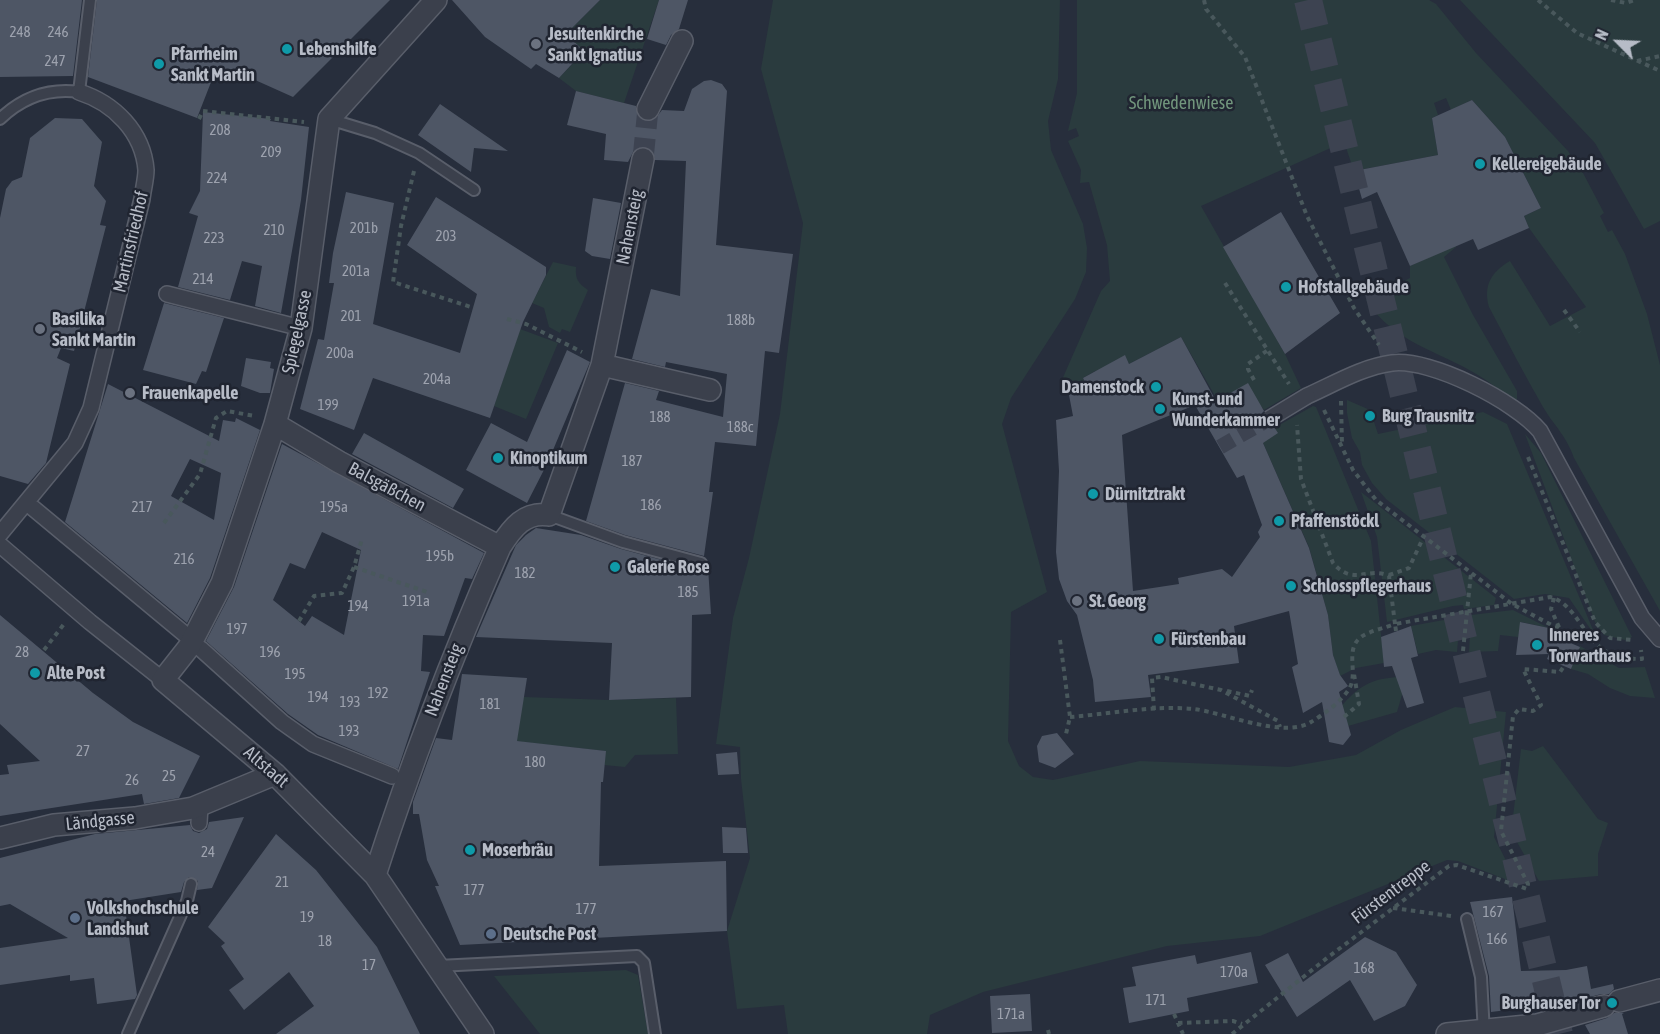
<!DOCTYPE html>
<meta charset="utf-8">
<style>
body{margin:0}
#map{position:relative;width:1660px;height:1034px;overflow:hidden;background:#272e3c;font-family:"Asap Condensed",sans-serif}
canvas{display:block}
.north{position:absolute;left:1588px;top:12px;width:60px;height:60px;-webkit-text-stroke:4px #202531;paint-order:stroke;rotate:294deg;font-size:16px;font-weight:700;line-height:24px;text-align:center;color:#b7bcc7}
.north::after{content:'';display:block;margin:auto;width:21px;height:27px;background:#b7bcc7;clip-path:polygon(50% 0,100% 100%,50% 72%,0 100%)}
</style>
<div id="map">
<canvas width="1660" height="1034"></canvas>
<div class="north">N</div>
</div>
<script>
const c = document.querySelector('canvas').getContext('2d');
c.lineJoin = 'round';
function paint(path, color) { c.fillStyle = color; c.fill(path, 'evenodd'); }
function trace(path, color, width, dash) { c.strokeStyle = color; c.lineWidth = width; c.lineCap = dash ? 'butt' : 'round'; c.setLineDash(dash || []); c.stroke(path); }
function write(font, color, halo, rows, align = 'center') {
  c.font = font + ' "Asap Condensed",sans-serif'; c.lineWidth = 5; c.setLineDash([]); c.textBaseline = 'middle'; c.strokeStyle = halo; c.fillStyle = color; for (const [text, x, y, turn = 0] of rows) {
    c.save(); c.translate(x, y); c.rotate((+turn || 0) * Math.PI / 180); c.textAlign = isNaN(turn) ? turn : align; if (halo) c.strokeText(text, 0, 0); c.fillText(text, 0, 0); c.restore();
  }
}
paint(new Path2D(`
 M600 0H659L624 103 576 91 559 78 584 52 566 34Z
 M773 0H1060L1058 79 1048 121 1051 150 1083 224 1087 248 1086 272 1075 299 1011 398 1002 424 1047 592 1011 612 1008 741 1019 766 1033 777 1053 780 1140 761 1289 767 1356 755 1401 730 1455 707 1506 712 1494 837 1518 884 1458 861 1447 860 1260 936 1167 946 983 992 930 1015 927 1034H788L784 1005 737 1009 727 931 750 858 741 779 740 747 716 744 733 618 749 558 780 414 803 223 761 69Z
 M1077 0H1429L1436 4 1476 53 1568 151 1583 173 1604 213 1600 216 1608 232 1612 230 1625 254 1647 314 1660 365V611L1574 458C1566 435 1555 427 1543 407 1524 374 1507 341 1489 307 1483 286 1491 272 1510 261L1550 326 1586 307 1529 228 1524 216 1541 208 1505 137 1472 100 1451 110 1446 98 1434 103 1438 115 1432 118 1438 155 1354 171 1344 142 1201 206 1285 354 1301 388 1264 410 1261 406 1222 408 1181 337 1129 364 1125 356 1114 361 1100 379 1095 371 1083 378 1087 386 1069 395 1061 382 1101 291 1110 281 1107 245 1089 182 1080 183 1081 170 1068 141 1079 136 1076 128 1068 131 1077 93Z
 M1460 0H1660V221L1644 229 1595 143Z
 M1442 174 1456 247 1444 257 1473 315 1517 391V399H1513C1501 392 1490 382 1478 375 1437 350 1394 343 1366 300L1410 278V266L1434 255Z
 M553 262 576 267C575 279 578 283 588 290L570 332 562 329 560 333 549 327 544 308 532 303Z
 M520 329 558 343 526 419 494 406Z
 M1347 400 1370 410 1378 434 1483 412 1507 424 1596 637 1569 598 1545 594 1514 599 1386 499 1372 483 1362 465 1360 452 1352 438 1347 413Z
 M1313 406 1316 407 1371 541 1384 663 1356 668 1340 676 1333 655 1328 615 1309 547 1263 443 1274 428Z
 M1525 434 1541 453 1632 637 1625 640 1604 635 1595 622Z
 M1361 492 1496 598 1494 605 1464 609 1463 605 1453 606 1387 622 1377 537Z
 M1513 610 1549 628 1521 622 1518 637 1500 635 1498 651 1469 652 1471 615Z
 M1460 617 1457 652 1436 650 1418 654 1411 626Z
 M1580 646 1619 668 1645 667 1655 698 1630 696 1610 688 1588 674 1571 669Z
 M1396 677 1404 688 1397 712 1327 732C1333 713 1353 689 1372 682 1379 679 1389 678 1396 677Z
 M524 697 609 700 676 698 678 754 635 755 625 767 604 765 605 751 495 739Z
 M1543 746 1598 819 1608 823 1598 854V876L1539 881 1517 842 1512 825 1521 749 1532 751Z
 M626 970 638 975 648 1034H540L494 976Z`), '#2a3b3e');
paint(new Path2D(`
 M0 0H82L73 76 0 77Z
 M97 0H390L293 97 235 71 215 72 197 118 88 77Z
 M452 0H600L566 34 584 51 559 78 536 64 531 69 485 37Z
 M659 0H688L679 29 671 35 666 45 647 39Z
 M711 80 722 84 727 91 716 245 793 254 779 353 765 351 756 446 715 442 709 492H713L704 556 625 535 586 521 625 383 659 391 656 400 723 417 727 374 666 362 665 367 632 359 651 289 680 296 686 161 655 160 652 150 645 146 634 150 628 162 604 160 606 134 567 125 576 91 636 106 638 116 649 122 655 119 662 110 684 111 692 89 704 81Z
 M1472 100 1505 137 1541 208 1524 216 1529 228 1478 250 1473 239 1410 266 1377 192 1362 199 1354 171 1438 155 1432 118Z
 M440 104 508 151 474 148 471 172 418 135Z
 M203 112 271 119 270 121 309 127 301 200 281 313 255 306 262 266 242 261 230 300 178 287 198 216 189 213 200 191Z
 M55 118 82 119 102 142 94 186 106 201 100 225 106 226 74 351 61 348 57 358 70 364 46 463 28 484 0 476V218L6 189 12 181 22 177 30 138Z
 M346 192 394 203 373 324 460 353 477 294 407 245 436 197 546 267V275L523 322 490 418 373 378 354 430 300 409 318 339 324 340 334 283H329L333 253Z
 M593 198 621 203 610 259 592 256 585 251Z
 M1281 212 1340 313 1285 354 1223 247Z
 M164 303 224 318 206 372 202 371 196 384 143 370Z
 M1181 337 1216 401 1248 383 1264 411 1260 415V424L1265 428 1274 427 1278 433 1263 443 1309 548 1328 615 1333 655 1340 675 1348 686 1339 692 1351 735 1343 745 1329 742 1322 702 1303 713 1292 667 1298 664 1289 611 1234 626 1239 663 1148 675 1151 697 1095 702 1093 680 1077 615 1067 601 1059 579 1056 552 1059 471 1056 420 1073 416 1069 395 1087 386 1083 378 1125 355 1129 364ZM1195 405 1237 478 1244 475 1262 525 1258 532 1260 537 1232 577 1222 569 1178 578 1179 584 1133 591 1122 435Z
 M567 350 590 362 548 462 527 503 466 470 491 423 527 442Z
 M246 358 271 362 270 368 274 369 270 393H260L241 386Z
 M108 384 219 441 223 420 235 422 236 418 260 430 210 578 187 623 65 522ZM190 459 221 473 214 520 171 496Z
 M364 433 464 489 453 508 352 454Z
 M282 444 484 553 472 579 465 578 444 636 423 635 421 671 430 672 398 769 318 735 288 714 206 641 234 587ZM322 532 361 550 344 635 312 616 305 626 273 600 290 563 305 569Z
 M536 528 581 535 621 549 699 570 708 567 711 614 692 615 691 697 609 700 612 643 476 637 516 545 526 535Z
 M0 615 93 693 133 722 200 756 179 798 144 804 142 794 0 816V775L9 774 7 765 40 761 0 724Z
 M1520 622 1549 628 1556 637 1580 647 1571 669 1547 659 1549 654 1516 655Z
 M1411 626 1418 656 1411 658 1424 703 1407 708 1392 666 1384 667 1381 637Z
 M462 674 527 678 517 741 606 751 603 782H601L599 866 726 861 727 931 460 945 435 886H439L427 860 419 814H413V802L436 738 452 740Z
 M1057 733 1074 754 1055 768 1039 762 1037 746 1042 736Z
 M737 752 739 774 718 775 716 754Z
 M244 817 212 888 197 890 198 881 189 877 184 882 181 892 124 901 137 995 135 999 97 1004 94 978 70 981V975L0 985V948L68 938 10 904 0 906V858L95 834 190 825 193 831 199 833 207 829 209 822Z
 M722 827 746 828 748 853H723Z
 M276 834 316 870 377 947 420 1034H276L314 1006 289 972 244 1010 229 990 244 979 221 946 225 943 208 927Z
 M1512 897 1521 971 1566 970 1587 966 1591 989 1613 984 1614 989 1609 994H1601L1572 1002 1491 1012 1489 976 1470 902Z
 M1365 937 1396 952 1417 985 1405 1006 1374 1021 1350 980 1297 1017 1265 965 1288 953 1303 982Z
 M1251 952 1258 983 1187 998 1189 1011 1129 1023 1123 988 1136 986 1132 967 1195 955 1197 964Z
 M1030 994 1032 1031 992 1033 990 996Z
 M1614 1013H1624L1622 1014 1628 1034H1590L1585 1025 1607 1018Z`), '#4e5665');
trace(new Path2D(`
 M1220 447 1269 419`), '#3d4351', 15, [15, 8]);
trace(new Path2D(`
 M643 159 648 109`), '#3d4351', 21, [21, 10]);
trace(new Path2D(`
 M1308 0 1559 1034`), '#3d4351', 28, [28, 14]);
const service = new Path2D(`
 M0 119C23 97 49 88 79 92L90 0
 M329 119 375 133 419 153 474 190
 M549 515 623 542 701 563
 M1467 919 1481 977 1484 1034
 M438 966 637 956 644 963 655 1034
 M128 1034 187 901 191 884`);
const pedestrian = new Path2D(`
 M167 294 301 328
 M1307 396C1334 384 1362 367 1392 363 1431 358 1516 402 1540 431L1642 618 1660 639
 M33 508 187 636
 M0 534 75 443 91 408 142 199C143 190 146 179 146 170 143 132 114 103 79 92
 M0 545 90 622 163 680
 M201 649 282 722 313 744 392 776
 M199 823 200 806`);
const minor = new Path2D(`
 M436 0 329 119 301 328 275 424 222 583 189 647 163 680 275 774 375 875 483 1034
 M648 109 682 41
 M602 365 710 390
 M275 424 339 462 500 547
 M0 838 54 825 135 818 193 808 275 774
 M375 875C411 763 453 654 500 547 512 528 525 511 549 515L602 365 643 159
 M1619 1001 1660 990
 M1447 1034 1537 1025 1604 1006`);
trace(service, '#595e6a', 14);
trace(pedestrian, '#595e6a', 18);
trace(minor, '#595e6a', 24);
trace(new Path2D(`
 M1204 0 1206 9 1245 57 1307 216 1354 308 1379 345
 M1538 0 1577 33 1660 71
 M1611 0 1626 3 1635 0
 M1637 61 1660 56
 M199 119 203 111 304 122
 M414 171 401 226 393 282 474 308
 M1225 283 1289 384
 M1564 310 1580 332
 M507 319 526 324 582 352
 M1254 380 1248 369V364L1268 350
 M1341 401 1342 445
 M1324 410 1353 470 1376 500 1512 604 1559 629
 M1528 457 1595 622 1610 638 1632 640
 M164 523 200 474 216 418 227 411 255 416
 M354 567 427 592
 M1389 575 1409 568 1424 536
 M1554 598 1551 609 1565 641
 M299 621 314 596 342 593 354 567 362 539
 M1396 631 1395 624 1550 597C1576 603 1584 641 1609 653 1618 658 1631 659 1642 659L1641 650
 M1060 640 1070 717 1066 734
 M44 650 64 624
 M1463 651 1471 573
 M1227 691 1250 696 1252 690
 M1154 710 1152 678 1161 677 1221 690 1278 721 1280 727
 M1070 717C1110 714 1154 705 1194 709 1225 713 1284 739 1311 722 1323 715 1342 701 1349 689 1359 673 1344 650 1361 637 1369 631 1385 628 1395 624L1389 576C1368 566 1354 587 1333 563L1301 479 1297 425
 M1344 717 1359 704 1354 674
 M1393 908 1451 916
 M1174 1014 1183 1034
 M1178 1023 1233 1021 1242 1024
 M1048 1030 1049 1034
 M1232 1034 1327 958 1449 866 1457 865 1527 889 1528 884 1501 831 1513 716 1519 709 1533 711 1541 705 1523 669 1560 672 1564 666`), '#49585c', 4, [4.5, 4.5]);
trace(service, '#3b404c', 10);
trace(pedestrian, '#3b404c', 15);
trace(minor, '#3b404c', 21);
const pedestrianBridge = new Path2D(`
 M1269 419 1307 396`);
trace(pedestrianBridge, '#595e6a', 18, []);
trace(pedestrianBridge, '#3b404c', 15);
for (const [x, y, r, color] of [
 [536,44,6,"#6b7280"],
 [287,49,6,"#0f9aa8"],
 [159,64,6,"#0f9aa8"],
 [1480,164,6,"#0f9aa8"],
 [1286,287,6,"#0f9aa8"],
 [40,329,6,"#6b7280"],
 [1156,387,6,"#0f9aa8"],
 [130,393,6,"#6b7280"],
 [1160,409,6,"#0f9aa8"],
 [1370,416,6,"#0f9aa8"],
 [498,458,6,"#0f9aa8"],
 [1093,494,6,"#0f9aa8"],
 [1279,521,6,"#0f9aa8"],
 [615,567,6,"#0f9aa8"],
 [1291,586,6,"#0f9aa8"],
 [1077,601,6,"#6b7280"],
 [1159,639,6,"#0f9aa8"],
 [1537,645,6,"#0f9aa8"],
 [35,673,6,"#0f9aa8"],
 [470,850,6,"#0f9aa8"],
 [75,918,6,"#5c6f8a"],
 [491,934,6,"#5c6f8a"],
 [1612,1003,6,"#0f9aa8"]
]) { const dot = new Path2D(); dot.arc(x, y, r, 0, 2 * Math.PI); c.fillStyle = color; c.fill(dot); trace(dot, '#202531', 2); }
write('15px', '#9da2ae', null, [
 ["248",20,32],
 ["246",58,32],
 ["247",55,61],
 ["208",220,130],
 ["209",271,152],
 ["224",217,178],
 ["201b",364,228],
 ["210",274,230],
 ["203",446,236],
 ["223",214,238],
 ["201a",356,271],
 ["214",203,279],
 ["201",351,316],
 ["188b",741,320],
 ["200a",340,353],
 ["204a",437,379],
 ["199",328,405],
 ["188",660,417],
 ["188c",740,427],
 ["187",632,461],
 ["186",651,505],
 ["217",142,507],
 ["195a",334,507],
 ["195b",440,556],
 ["216",184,559],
 ["182",525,573],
 ["185",688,592],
 ["191a",416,601],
 ["194",358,606],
 ["197",237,629],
 ["28",22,652],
 ["196",270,652],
 ["195",295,674],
 ["192",378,693],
 ["194",318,697],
 ["193",350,702],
 ["181",490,704],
 ["193",349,731],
 ["27",83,751],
 ["180",535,762],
 ["25",169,776],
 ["26",132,780],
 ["24",208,852],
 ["21",282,882],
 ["177",474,890],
 ["177",586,909],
 ["167",1493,912],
 ["19",307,917],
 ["166",1497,939],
 ["18",325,941],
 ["17",369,965],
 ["168",1364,968],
 ["170a",1234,972],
 ["171",1156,1000],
 ["171a",1011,1014]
]);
write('bold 18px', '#b7bcc7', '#202531', [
 ["Jesuitenkirche",548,34],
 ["Sankt Ignatius",548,55],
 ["Lebenshilfe",299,49],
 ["Pfarrheim",171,54],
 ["Sankt Martin",171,75],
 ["Kellereigebäude",1492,164],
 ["Hofstallgebäude",1298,287],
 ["Basilika",52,319],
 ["Sankt Martin",52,340],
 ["Damenstock",1144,387,"right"],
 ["Frauenkapelle",142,393],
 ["Kunst- und",1172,399],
 ["Wunderkammer",1172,420],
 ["Burg Trausnitz",1382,416],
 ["Kinoptikum",510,458],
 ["Dürnitztrakt",1105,494],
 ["Pfaffenstöckl",1291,521],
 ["Galerie Rose",627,567],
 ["Schlosspflegerhaus",1303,586],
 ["St. Georg",1089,601],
 ["Inneres",1549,635],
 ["Torwarthaus",1549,656],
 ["Fürstenbau",1171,639],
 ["Alte Post",47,673],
 ["Moserbräu",482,850],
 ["Volkshochschule",87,908],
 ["Landshut",87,929],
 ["Deutsche Post",503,934],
 ["Burghauser Tor",1600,1003,"right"]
], 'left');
write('18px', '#71957c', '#202531', [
 ["Schwedenwiese",1181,103]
]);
write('18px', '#b7bcc7', '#202531', [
 ["Nahensteig",630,227,-79],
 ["Martinsfriedhof",131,242,-77],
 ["Spiegelgasse",297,332,-78],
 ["Balsgäßchen",387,487,28],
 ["Nahensteig",444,680,-69],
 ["Altstadt",266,767,41],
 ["Ländgasse",100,821,-6],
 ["Fürstentreppe",1391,892,-37]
]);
</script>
